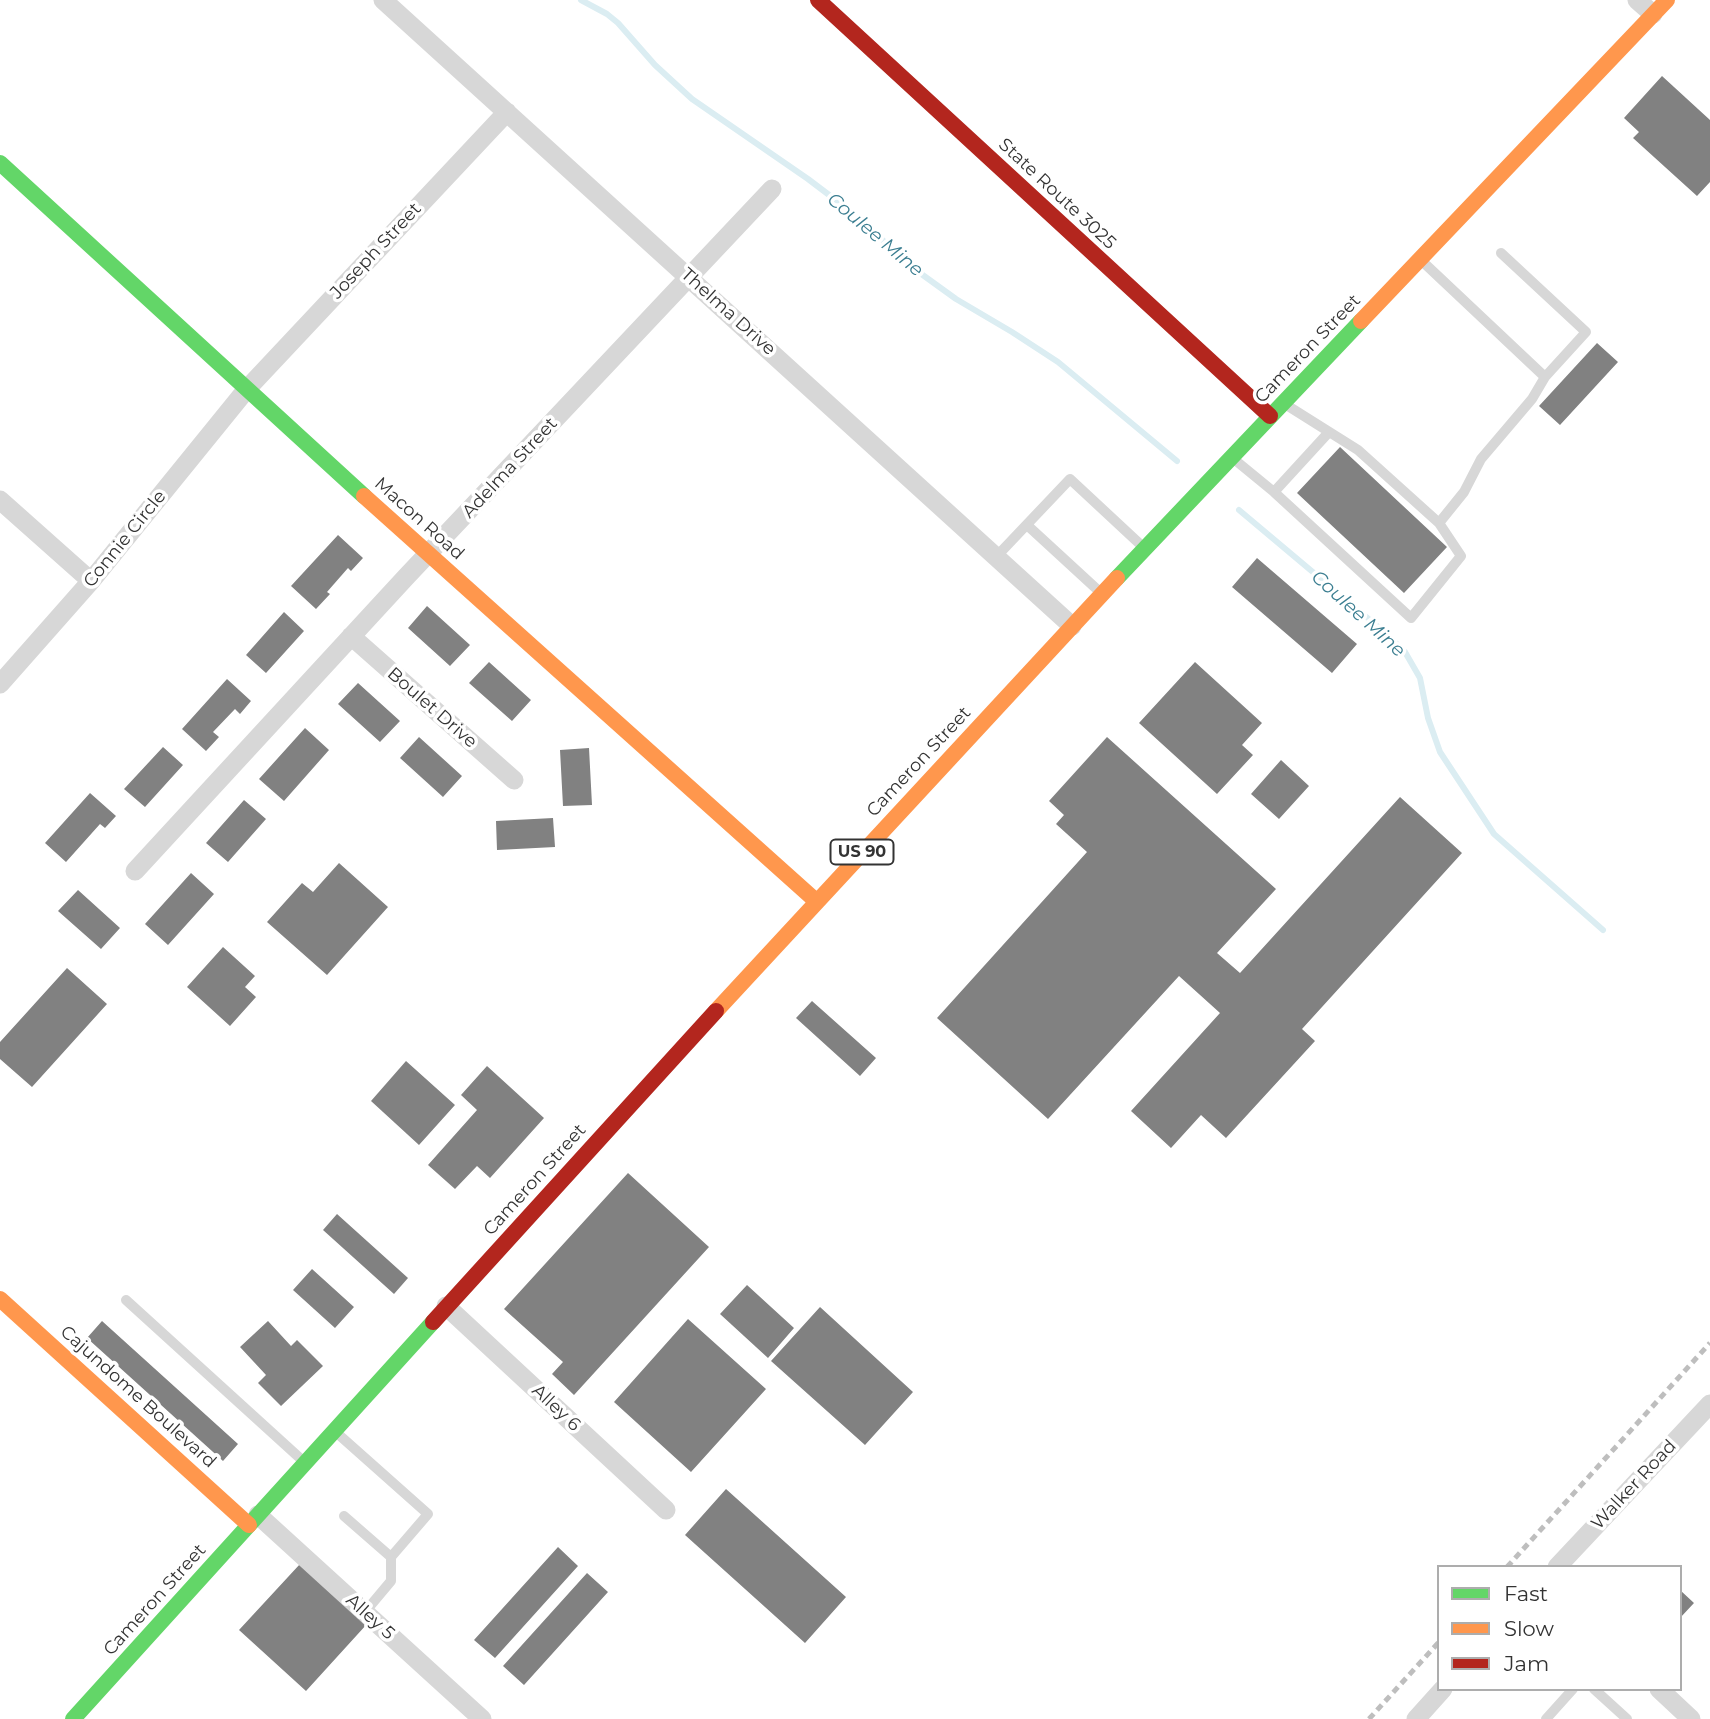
<!DOCTYPE html>
<style>
body{margin:0}
#map{position:relative;width:1710px;height:1719px;overflow:hidden;background:#fff;font-family:Montserrat,sans-serif}
canvas{display:block}
.legend{position:absolute;left:1437px;top:1565px;width:245px;height:126px;box-sizing:border-box;background:#fff;border:2px solid #adadad;margin:0;padding:9px 12px;list-style:none;font-size:21px;color:#333}
.legend li{display:flex;align-items:center;gap:14px;height:35px}
.legend b{width:35px;border:2px solid #adadad}
</style>
<div id="map">
<canvas width="1710" height="1719"></canvas>
<ul class="legend">
<li><b style="height:9px;background:#63d668"></b>Fast</li>
<li><b style="height:9px;background:#ff974d"></b>Slow</li>
<li><b style="height:9px;background:#b3261e"></b>Jam</li>
</ul>
</div>
<script>
const c = document.querySelector('canvas').getContext('2d');
c.lineJoin = 'round';
function trace(path, color, width, dash) { c.strokeStyle = color; c.lineWidth = width; c.lineCap = dash ? 'butt' : 'round'; c.setLineDash(dash || []); c.stroke(path); }
function paint(path, color) { c.fillStyle = color; c.fill(path, 'evenodd'); }
function write(font, color, halo, rows, align = 'center') {
  c.font = font + ' Montserrat,sans-serif'; c.lineWidth = 7; c.setLineDash([]); c.textBaseline = 'middle'; c.strokeStyle = halo; c.fillStyle = color; for (const [text, x, y, turn = 0] of rows) {
    c.save(); c.translate(x, y); c.rotate((+turn || 0) * Math.PI / 180); c.textAlign = isNaN(turn) ? turn : align; if (halo) c.strokeText(text, 0, 0); c.fillText(text, 0, 0); c.restore();
  }
}
trace(new Path2D(`
 M581 0 607 14 618 23 655 65 692 99 808 179 845 207 920 273 956 299 1012 332 1058 362 1177 461
 M1239 510 1383 631 1405 652 1420 678 1428 718 1440 752 1494 834 1603 930`), '#dbedf2', 6);
paint(new Path2D(`
 M1662 76 1710 120V182L1697 196 1633 138 1639 132 1624 118Z
 M1597 343 1618 362 1560 425 1539 406Z
 M1340 447 1447 547 1404 593 1297 493Z
 M338 535 363 558 351 571 348 568 327 592 330 594 316 609 291 586Z
 M1257 558 1357 644 1332 673 1232 587Z
 M427 606 470 645 450 666 408 628Z
 M284 612 304 631 266 673 246 655Z
 M489 662 531 700 512 721 469 683Z
 M1195 662 1262 723 1242 745 1253 755 1217 794 1139 723Z
 M227 679 251 701 240 714 235 709 213 732 219 737 206 751 182 729Z
 M358 683 400 721 380 742 338 704Z
 M305 728 329 750 284 801 259 779Z
 M419 737 462 776 443 797 400 758Z
 M1107 737 1276 889 1217 953 1240 973 1400 797 1462 853 1302 1029 1315 1041 1226 1138 1201 1115 1171 1148 1131 1111 1220 1013 1179 976 1048 1119 937 1018 1087 852 1056 824 1064 815 1049 801Z
 M163 747 183 765 145 807 124 789Z
 M589 748 592 805 563 806 560 750Z
 M1281 760 1309 786 1279 819 1251 794Z
 M90 793 116 816 105 828 100 824 66 862 45 843Z
 M244 800 266 819 228 862 206 843Z
 M553 818 555 847 497 850 496 821Z
 M339 863 388 907 327 975 267 922 302 883 313 892Z
 M191 873 214 894 168 945 145 924Z
 M78 890 120 928 101 949 58 911Z
 M223 947 255 976 245 987 256 997 230 1026 187 987Z
 M67 968 107 1004 32 1087 0 1059V1042Z
 M812 1001 876 1058 860 1076 796 1018Z
 M406 1061 455 1105 419 1145 371 1101Z
 M487 1066 544 1118 490 1178 477 1166 455 1189 428 1165 477 1110 461 1095Z
 M628 1173 709 1247 574 1395 552 1374 563 1362 504 1309Z
 M337 1214 408 1278 394 1294 323 1230Z
 M312 1269 354 1307 335 1328 293 1290Z
 M747 1285 794 1328 768 1358 720 1314Z
 M820 1307 913 1392 865 1445 771 1361Z
 M688 1319 766 1389 691 1472 614 1402Z
 M102 1321 238 1444 223 1461 87 1338Z
 M268 1321 291 1346 297 1340 323 1366 281 1406 258 1383 266 1375 240 1347Z
 M726 1489 846 1597 805 1643 685 1535Z
 M558 1547 578 1566 495 1658 474 1640Z
 M300 1564 367 1624 306 1691 239 1630Z
 M587 1573 608 1592 524 1685 503 1666Z
 M1680 1590 1694 1603 1680 1618Z`), '#818181');
trace(new Path2D(`
 M1423 262 1545 377 1586 332 1501 253
 M1288 406 1358 450 1439 523 1464 492 1481 459 1532 399 1545 377
 M1235 460 1274 492 1329 432
 M1274 492 1411 618 1461 556 1439 523
 M1027 525 1101 593
 M996 557 1070 479 1142 546
 M126 1300 302 1460
 M338 1434 428 1514 391 1557 344 1516
 M365 1612 391 1581V1557
 M1594 1689 1627 1719
 M1546 1719 1573 1689`), '#d7d7d7', 10);
trace(new Path2D(`
 M383 0 1072 626
 M1637 0 1653 14
 M0 500 91 581
 M351 636 514 780
 M0 684 91 581 246 390 507 112
 M135 871 406 577 772 189
 M446 1306 666 1510
 M258 1515 482 1719
 M1557 1567 1710 1404
 M1659 1689 1691 1719
 M1416 1719 1443 1689`), '#d7d7d7', 19);
trace(new Path2D(`
 M0 163 364 496
 M1117 578 1361 321
 M73 1719 433 1322`), '#63d668', 16);
trace(new Path2D(`
 M1361 321 1667 0
 M364 496 816 901
 M716 1011 1117 578
 M0 1299 249 1525`), '#ff974d', 16);
trace(new Path2D(`
 M818 0 1270 416
 M433 1322 716 1011`), '#b3261e', 16);
trace(new Path2D(`
 M1507 1567 1710 1343
 M1369 1719 1439 1642`), '#bebebe', 5, [7, 5]);
for (const [x, y, w] of [
 [862,852,63]
]) { const box = new Path2D(); box.roundRect(x - w / 2, y - 12.5, w, 25, 5); c.fillStyle = '#fff'; c.fill(box); trace(box, '#333', 2); }
write('bold 16px', '#333', null, [
 ["US 90",862,852]
]);
write('18px', '#333', '#fff', [
 ["State Route 3025",1057,194,43],
 ["Joseph Street",376,251,-47],
 ["Thelma Drive",728,312,42],
 ["Cameron Street",1308,349,-46],
 ["Adelma Street",510,468,-47],
 ["Macon Road",419,519,42],
 ["Connie Circle",125,539,-51],
 ["Boulet Drive",432,708,41],
 ["Cameron Street",919,762,-47],
 ["Cameron Street",535,1180,-48],
 ["Cajundome Boulevard",138,1397,42],
 ["Alley 6",556,1408,43],
 ["Walker Road",1634,1485,-47],
 ["Cameron Street",155,1600,-48],
 ["Alley 5",370,1617,42]
]);
write('italic 19px', '#3b7e91', '#fff', [
 ["Coulee Mine",875,235,40],
 ["Coulee Mine",1358,614,42]
]);
</script>
